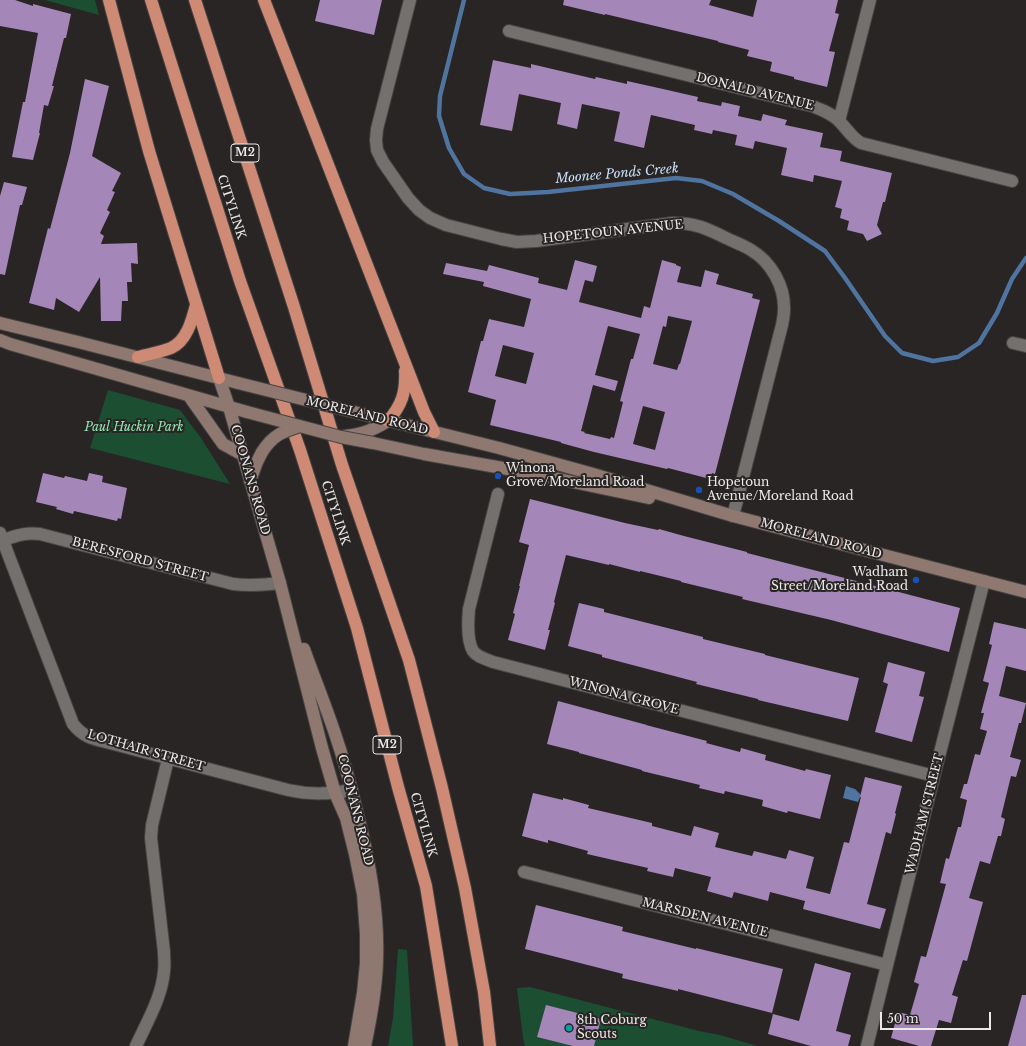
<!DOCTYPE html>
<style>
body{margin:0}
#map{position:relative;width:1026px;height:1046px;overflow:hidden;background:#282524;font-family:"Libre Baskerville",serif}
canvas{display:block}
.scale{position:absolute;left:880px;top:1012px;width:111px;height:18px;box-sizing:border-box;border:2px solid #eceae9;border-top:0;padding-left:5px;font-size:12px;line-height:14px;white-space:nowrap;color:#eceae9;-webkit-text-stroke:3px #282524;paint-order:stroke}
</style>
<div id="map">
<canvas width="1026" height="1046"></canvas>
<div class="scale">50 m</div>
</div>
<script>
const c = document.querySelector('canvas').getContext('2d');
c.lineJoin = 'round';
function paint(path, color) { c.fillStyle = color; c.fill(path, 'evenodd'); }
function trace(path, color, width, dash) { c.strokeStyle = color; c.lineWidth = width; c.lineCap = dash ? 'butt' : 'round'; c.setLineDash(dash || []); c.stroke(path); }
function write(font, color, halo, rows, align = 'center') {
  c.font = font + ' "Libre Baskerville",serif'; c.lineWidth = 4; c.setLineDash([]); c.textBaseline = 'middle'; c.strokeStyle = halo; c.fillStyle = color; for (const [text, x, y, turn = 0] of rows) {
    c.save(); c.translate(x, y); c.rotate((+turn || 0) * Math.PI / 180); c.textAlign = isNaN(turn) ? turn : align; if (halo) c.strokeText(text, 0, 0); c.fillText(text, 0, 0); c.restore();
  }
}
paint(new Path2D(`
 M45 0H95L99 15Z
 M108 390 180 410 201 438 230 484 90 448Z
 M398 949 407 950 413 1046H388L393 1018Z
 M530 987 699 1031 720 1035 757 1046H525L523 1038 517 988Z`), '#1c4e31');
paint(new Path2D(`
 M846 786 855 789 861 795 858 802 843 798Z`), '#4f74a0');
trace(new Path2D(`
 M464 0 440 96 439 116 449 148 464 174 484 188 510 194 548 192 676 178 702 181 733 194 779 221 825 251 845 278 885 336 902 353 933 361 958 357 979 343 997 313 1012 279 1026 258`), '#4f74a0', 4.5);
paint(new Path2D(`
 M0 0H15L33 6V4L71 14 66 38H64L52 86H54L48 106 44 105 39 133H40L33 160 12 157 23 102H25L38 33 0 26Z
 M320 0H382L374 35 315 21Z
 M564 0H711L709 5 753 17 757 0H838L835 13 839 14 829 51 835 52 827 87 794 79V77L770 71 772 62 747 56 749 50 718 42V41L605 14V15L563 5Z
 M493 60 531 68V64L595 79 596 77 627 84V81L663 89 698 97 697 101 721 106 722 102 740 106 738 116 761 121 763 114 787 120 785 125 823 133 820 147 842 151 840 161 892 173 885 202H883L877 225 882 234 867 241 863 234 847 230 849 221 840 218 842 209 835 207 842 181 814 175 813 182 781 175 787 148 755 141 753 149 735 145 737 135 713 130 712 134 694 130 695 125 651 115 644 148 614 141 620 112 582 104 577 129 557 124 561 103 519 94 512 131 480 125Z
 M85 79 109 86 92 156 121 173 112 191 115 192 107 210 110 212 100 233 104 236 101 244 137 243 138 264 131 263 132 282H127L128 301H122L121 321H101L100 277 79 312 56 298 54 310 29 303 48 228 50 229 70 153Z
 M4 182 27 187 22 205H20L5 275 0 274V196Z
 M575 260 597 266 593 282 585 280 579 302 641 318 644 306 650 308 662 260 676 264V265L681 267 677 282 701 287 705 270 719 274 716 284 753 294 752 298 760 300 715 474 712 473 710 479 668 468 667 469 594 452 561 443V442L490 425 496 400 468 392 481 341H483L489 319 524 327 531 299 483 286 484 282 443 274 446 263 487 271 489 265 539 278 538 283 567 290ZM668 316 692 321 680 364H679L677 370 653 364 663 326 666 327ZM608 326 640 334 633 359H631L620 401 623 402 614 438 611 437 610 439 584 433 585 432 581 431 593 385 615 391 618 381 595 375ZM503 345 534 353 526 384 495 376ZM643 406 665 412 655 450 633 444Z
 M43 473 64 478 65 476 87 481 89 473 103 476 102 482 127 488 121 519 118 518 117 521 74 511 73 514 56 509 57 507 36 502Z
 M530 499 625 523 658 530 659 529 684 536 747 552V553L868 584 960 608 949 652 831 620 742 599 743 597 681 582V581L640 571V572L609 564V565L566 555 554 602 555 603 548 630H550L545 650 508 640 515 614 513 613 520 586H519L529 545 519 542Z
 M579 603 604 609V612L703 637V639L765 654V655L859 678 848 721 758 700V699L696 684 697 682 602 657V655L568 646Z
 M994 622 1026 629V671L1006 666 999 696 1026 703 1021 723H1019L1010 757 1021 760 1016 777 1011 776 1001 817 1005 819 1001 836H998L990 864 980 861 969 898 983 902 967 961 963 960 952 995 958 997 951 1023 939 1020 931 1046H919L891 1038 898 1012 910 1015 919 984 914 982 921 956 926 957 946 884 940 883 946 858 949 859 958 827H961L967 800 960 798 964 784H967L975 754 980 755 987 731 980 729 984 713H981L989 683 983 681 992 645 989 644Z
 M888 662 925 672 919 696 924 697 912 742 875 732 888 684 883 682Z
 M558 701 647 725H646L707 741 706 743 740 752 741 748 766 755 765 760 805 771 806 769 831 775 820 819 788 811 787 813 762 806 763 800 725 791 724 794 699 788 700 785 642 771V770L579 753V752L547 744Z
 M865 777 902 786 895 813 896 814 891 834 886 832 867 904 886 909 880 929 803 909 805 901 770 892 768 901 734 892 732 898 707 891 711 877 675 868 673 877 647 871 648 868 587 854 588 851 548 840V843L522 836 533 793 563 800V798L589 805 588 808 652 823V826L691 836 694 826 719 833 715 847 752 856 754 851 786 859 789 850 814 857 806 888 830 894 844 842 849 843 861 797H860Z
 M536 905 623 927 622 931 696 949V948L783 969 772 1013 678 989V991L622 978 623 974 525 949Z
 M815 963 851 973 836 1031 851 1035 848 1046H811L768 1034 773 1014 799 1021Z
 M1022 995H1026V1046H1008Z
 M546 1005 601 1019 594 1046H573L537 1037Z`), '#a486b9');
const street = new Path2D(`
 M410 0 377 129 376 140 377 150 383 162 408 198 419 210 430 218 446 225 501 239 517 242 536 241 673 223C695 223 706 228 726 238 734 242 743 245 751 250 771 262 785 286 784 310 784 315 783 320 782 325L733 516
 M509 31 812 106C822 110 833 114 840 122 847 129 852 138 861 143L1012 181
 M839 121 870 0
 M1013 343 1026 346
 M498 494 469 609C468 620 467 641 473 651 477 657 486 659 493 662L934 776
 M0 533 73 724C84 738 94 739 110 743L288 790C311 795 329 794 352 790
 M3 540C16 536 25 532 40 534L233 584C249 586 264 585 280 583
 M524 872 887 965
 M136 1046C147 1022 162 997 164 971 165 964 164 958 164 952L151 838 152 825 168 759
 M867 1046 934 776 984 581`);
const secondary = new Path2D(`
 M0 323 78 342 238 383
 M0 340 10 344 247 412
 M219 378 229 407 280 583 322 748 335 793 346 818 355 854 363 894 366 934V963L363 993 354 1046
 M189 396 223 444 243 455
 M374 417 499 448 593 474 733 516 1026 592
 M345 436C363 434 373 430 388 421
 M373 443 424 454 525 472 649 498
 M250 481 257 462 262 452
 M304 649C315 680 328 711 338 743 346 767 352 791 358 816 370 863 379 913 377 962 376 990 371 1018 365 1046`);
const highway = new Path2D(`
 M109 0 149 151 219 378
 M151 0 240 281 300 450 357 628 398 787 426 886 452 1046
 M195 0 294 307 342 465 409 660 442 788 465 888 484 992 490 1046
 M264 0 424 412 434 432
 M138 357C149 354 161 352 171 348 187 341 192 320 196 305
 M388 421C402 405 406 392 405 371`);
trace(street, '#464343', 14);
trace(secondary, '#464343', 14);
trace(highway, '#464343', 14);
trace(street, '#73706e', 12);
trace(secondary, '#8f7870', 12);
trace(highway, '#cf8a75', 12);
const secondaryBridge = new Path2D(`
 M238 383 374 417
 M247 412 341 437 373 443
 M262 452C273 435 282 432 300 426`);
trace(secondaryBridge, '#464343', 14, []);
trace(secondaryBridge, '#8f7870', 12);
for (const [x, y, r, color] of [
 [498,476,4,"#1a4fb4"],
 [699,490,4,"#1a4fb4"],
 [916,580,4,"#1a4fb4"],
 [569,1028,4,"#0f9aa8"]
]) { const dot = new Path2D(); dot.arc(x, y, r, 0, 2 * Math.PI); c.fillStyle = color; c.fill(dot); trace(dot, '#282524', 1.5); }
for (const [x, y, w] of [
 [245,153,28],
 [387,745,28]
]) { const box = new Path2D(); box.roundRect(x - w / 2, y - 9, w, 18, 3); c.fillStyle = '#282524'; c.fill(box); trace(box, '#eceae9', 1); }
write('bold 11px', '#eceae9', null, [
 ["M2",245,153],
 ["M2",387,745]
]);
write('12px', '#eceae9', '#282524', [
 ["DONALD AVENUE",755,92,14],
 ["CITYLINK",231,207,72],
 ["HOPETOUN AVENUE",613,232,-6],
 ["MORELAND ROAD",367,416,14],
 ["COONANS ROAD",250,480,74],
 ["CITYLINK",335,513,72],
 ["MORELAND ROAD",821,539,15],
 ["BERESFORD STREET",140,560,15],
 ["WINONA GROVE",624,696,15],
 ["LOTHAIR STREET",146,751,16],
 ["COONANS ROAD",355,810,76],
 ["WADHAM STREET",925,814,-76],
 ["CITYLINK",423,825,74],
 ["MARSDEN AVENUE",705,918,14]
]);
write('italic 12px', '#91e4af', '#282524', [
 ["Paul Huckin Park",134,428]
]);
write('12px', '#eceae9', '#282524', [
 ["Winona",506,469],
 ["Grove/Moreland Road",506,483],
 ["Hopetoun",707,483],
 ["Avenue/Moreland Road",707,497],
 ["Wadham",908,573,"right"],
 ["Street/Moreland Road",908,587,"right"],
 ["8th Coburg",577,1021],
 ["Scouts",577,1035]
], 'left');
write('italic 13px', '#c9dffa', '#282524', [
 ["Moonee Ponds Creek",617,174,-5]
]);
</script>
